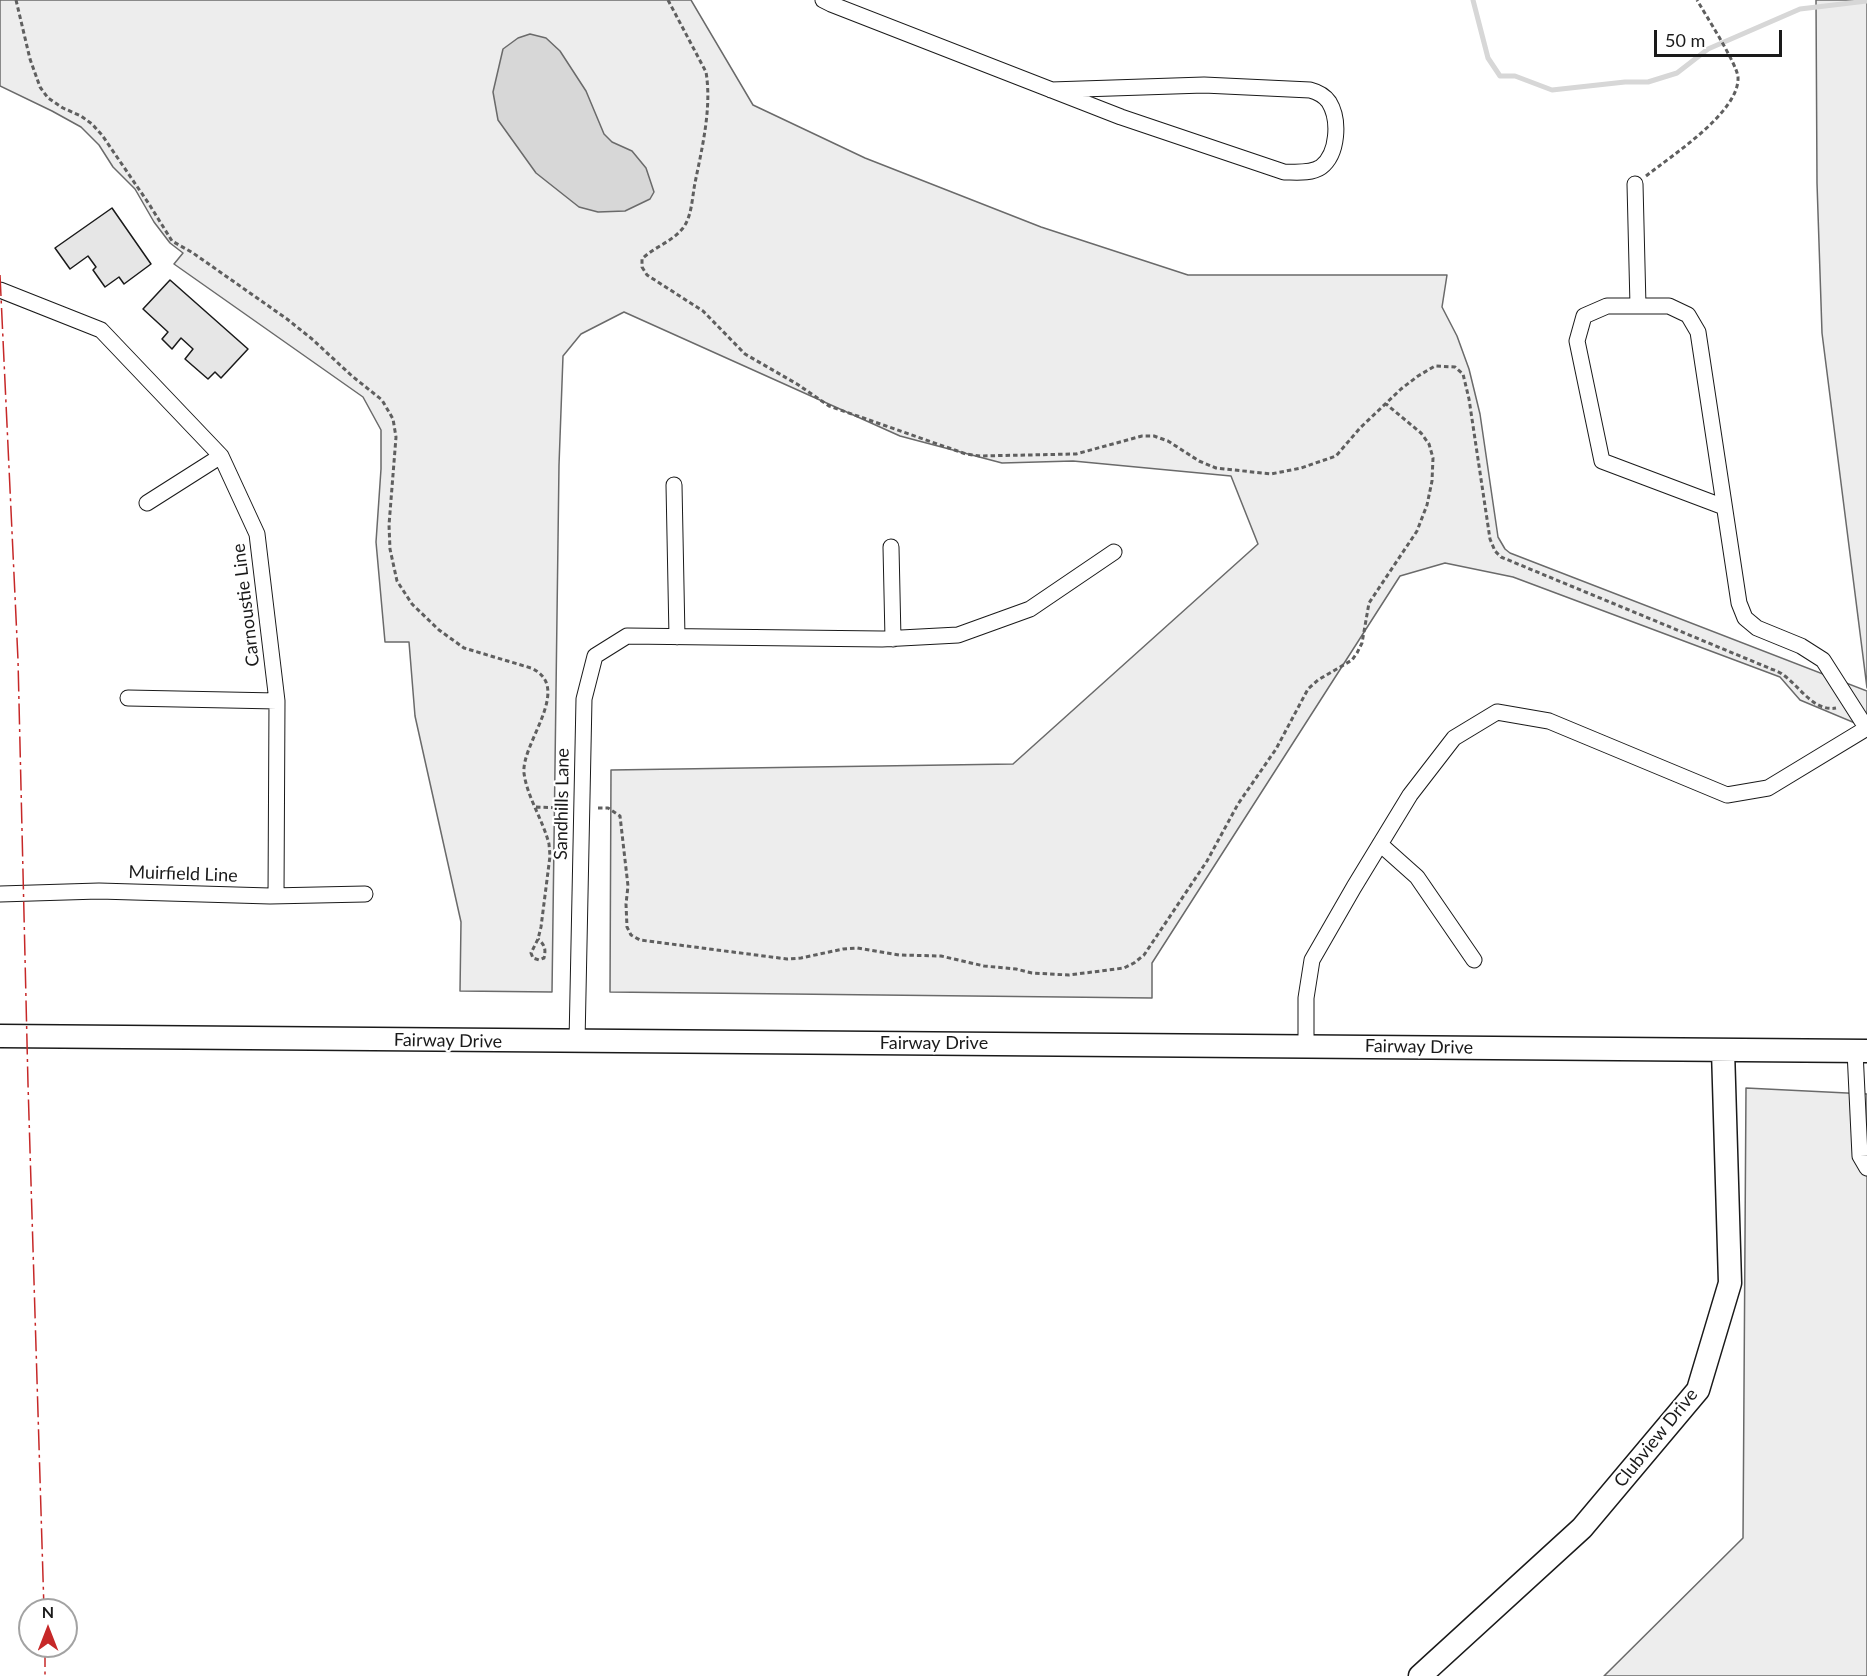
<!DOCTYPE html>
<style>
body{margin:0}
#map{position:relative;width:1867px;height:1676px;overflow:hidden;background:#fff;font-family:Lato,sans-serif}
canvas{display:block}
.north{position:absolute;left:18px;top:1598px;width:60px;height:60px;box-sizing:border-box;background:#fff;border:2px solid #a3a3a3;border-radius:50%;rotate:0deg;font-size:16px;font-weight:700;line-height:24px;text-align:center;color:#1a1a1a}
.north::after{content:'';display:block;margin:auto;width:21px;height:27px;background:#c62828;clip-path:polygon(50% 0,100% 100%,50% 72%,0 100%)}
.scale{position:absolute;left:1654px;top:30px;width:128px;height:27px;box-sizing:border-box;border:3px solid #1a1a1a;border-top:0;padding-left:8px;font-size:18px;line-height:21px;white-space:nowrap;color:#1a1a1a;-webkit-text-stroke:4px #fff;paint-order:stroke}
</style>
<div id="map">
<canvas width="1867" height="1676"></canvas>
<div class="north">N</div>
<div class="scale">50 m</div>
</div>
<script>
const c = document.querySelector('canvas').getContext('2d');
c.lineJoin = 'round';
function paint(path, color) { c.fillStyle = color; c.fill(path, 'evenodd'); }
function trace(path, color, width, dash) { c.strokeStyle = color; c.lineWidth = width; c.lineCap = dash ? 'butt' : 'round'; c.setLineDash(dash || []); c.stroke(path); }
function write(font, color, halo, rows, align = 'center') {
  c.font = font + ' Lato,sans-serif'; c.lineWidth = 4.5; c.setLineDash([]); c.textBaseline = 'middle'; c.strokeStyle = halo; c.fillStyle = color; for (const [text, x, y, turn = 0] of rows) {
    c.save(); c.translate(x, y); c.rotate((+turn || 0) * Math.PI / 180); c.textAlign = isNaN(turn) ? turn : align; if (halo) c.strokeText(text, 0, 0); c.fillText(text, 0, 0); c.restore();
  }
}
const built = new Path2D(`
 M0 0H691L753 105 865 158 1041 227 1188 275H1447L1442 307 1457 336 1469 369 1480 414 1498 537 1505 549 1510 553 1867 691V728L1800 700 1780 677 1513 577 1445 563 1400 576 1152 963V998L610 992 611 770 1013 764 1258 544 1231 476 1073 461 1002 463 900 436 624 312 581 334 563 356 559 465 552 992 460 991 461 922 415 716 409 642H385L376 542 381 469V430L363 397 174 264 183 253 170 243 154 222 135 189 113 167 99 145 81 127 52 111 0 86Z
 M1816 0H1867V688L1822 333 1817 183Z
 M1746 1088 1867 1094V1676H1604L1743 1538Z`);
paint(built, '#ededed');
trace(built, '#6a6a6a', 1.5);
const water = new Path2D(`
 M530 34 546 38 560 51 586 91 604 134 612 142 632 151 646 168 654 192 650 199 625 211 598 212 579 207 536 173 498 120 493 92 503 49 518 38Z`);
paint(water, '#d7d7d7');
trace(water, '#6a6a6a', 1.5);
trace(new Path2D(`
 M1473 0 1488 58 1500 76H1515L1552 90 1625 82H1648L1677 73 1708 49 1800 9 1867 1`), '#d7d7d7', 5);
const building = new Path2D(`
 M112 208 151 264 124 284 119 277 105 287 93 270 96 267 88 256 70 269 55 248Z
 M170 280 248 349 221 378 215 372 208 379 185 359 193 349 181 338 172 349 162 339 168 332 143 309Z`);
paint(building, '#e6e6e6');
trace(building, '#1a1a1a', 1.5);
const street = new Path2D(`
 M823 0 831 4 1121 117 1284 172C1295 172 1311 174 1321 167 1338 154 1340 120 1329 102 1324 95 1318 92 1310 90L1204 85 1051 90
 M1635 184 1638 306
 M0 290 101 330 221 456 257 534 277 701 276 896
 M674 485 677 637
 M147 503 221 456
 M1724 507 1602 461 1577 341 1584 316 1607 306H1669L1688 315 1698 332 1739 603 1745 618 1757 628 1801 646 1823 660 1867 729
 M891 547 893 639
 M128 698 277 701
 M1380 844 1417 877 1474 960
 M0 894 99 891 270 896 365 894
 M577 1042 584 699 595 656 627 636 882 639 958 635 1030 609 1114 552
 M1306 1046V998L1312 960 1354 887 1410 795 1454 738 1497 712 1549 721 1727 795 1768 788 1867 728
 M1855 1051 1860 1156 1867 1168`);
const secondary = new Path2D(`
 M0 1036 1867 1051
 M1420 1676 1582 1528 1698 1390 1730 1283 1723 1050`);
trace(street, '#1a1a1a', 17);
trace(secondary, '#1a1a1a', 25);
trace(new Path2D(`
 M16 0 30 59 40 87 48 98 63 108 81 116 92 124 102 135 149 204 172 241 193 253 287 319 312 339 352 376 382 400 393 419 396 437 389 525 390 549 397 581 412 604 439 630 464 648 531 668C574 687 521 743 524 773 527 797 543 820 549 844L550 856 541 927 538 939 531 953 533 958 539 960 544 958C546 949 545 945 538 939
 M668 0 706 72C712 108 702 148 695 183 692 198 692 216 683 228 672 242 654 247 642 259V267L647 275 703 311 745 354 797 384 829 406 966 454 980 456 1076 454 1142 436H1154L1168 441 1199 461 1216 468 1271 474 1301 468 1336 456 1360 428 1401 389 1418 376 1435 366 1455 367 1463 374 1469 399 1490 539 1495 551 1501 557 1769 668C1773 670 1778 671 1782 674 1799 685 1813 712 1836 708
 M1646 176C1671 156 1740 112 1738 77 1737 64 1705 14 1697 0
 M536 807 567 808
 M598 808H608L620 816 628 886 626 904 627 927 631 935 640 940 787 959 801 958 843 949 857 948 899 955 941 956 984 966 1016 969 1032 973 1069 975 1124 968 1134 963 1144 955 1207 861 1238 804 1276 749 1308 689 1318 680 1352 660 1357 653 1362 643 1369 603 1417 531 1427 505 1432 481 1433 458 1429 444 1421 433 1386 404`), '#5f5f5f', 3, [4.5, 3]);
trace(street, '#fff', 15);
trace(secondary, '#fff', 22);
trace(new Path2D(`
 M0 275 18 660 28 1084 44 1610
 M45 1646V1676`), '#c62828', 1.5, [21, 4.5, 3, 4.5]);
write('18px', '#1a1a1a', '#fff', [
 ["Carnoustie Line",246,605,-97],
 ["Sandhills Lane",562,804,-89],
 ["Muirfield Line",183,874,2],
 ["Fairway Drive",448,1041,1],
 ["Fairway Drive",934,1043],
 ["Fairway Drive",1419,1047,1],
 ["Clubview Drive",1656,1438,-51]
]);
</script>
